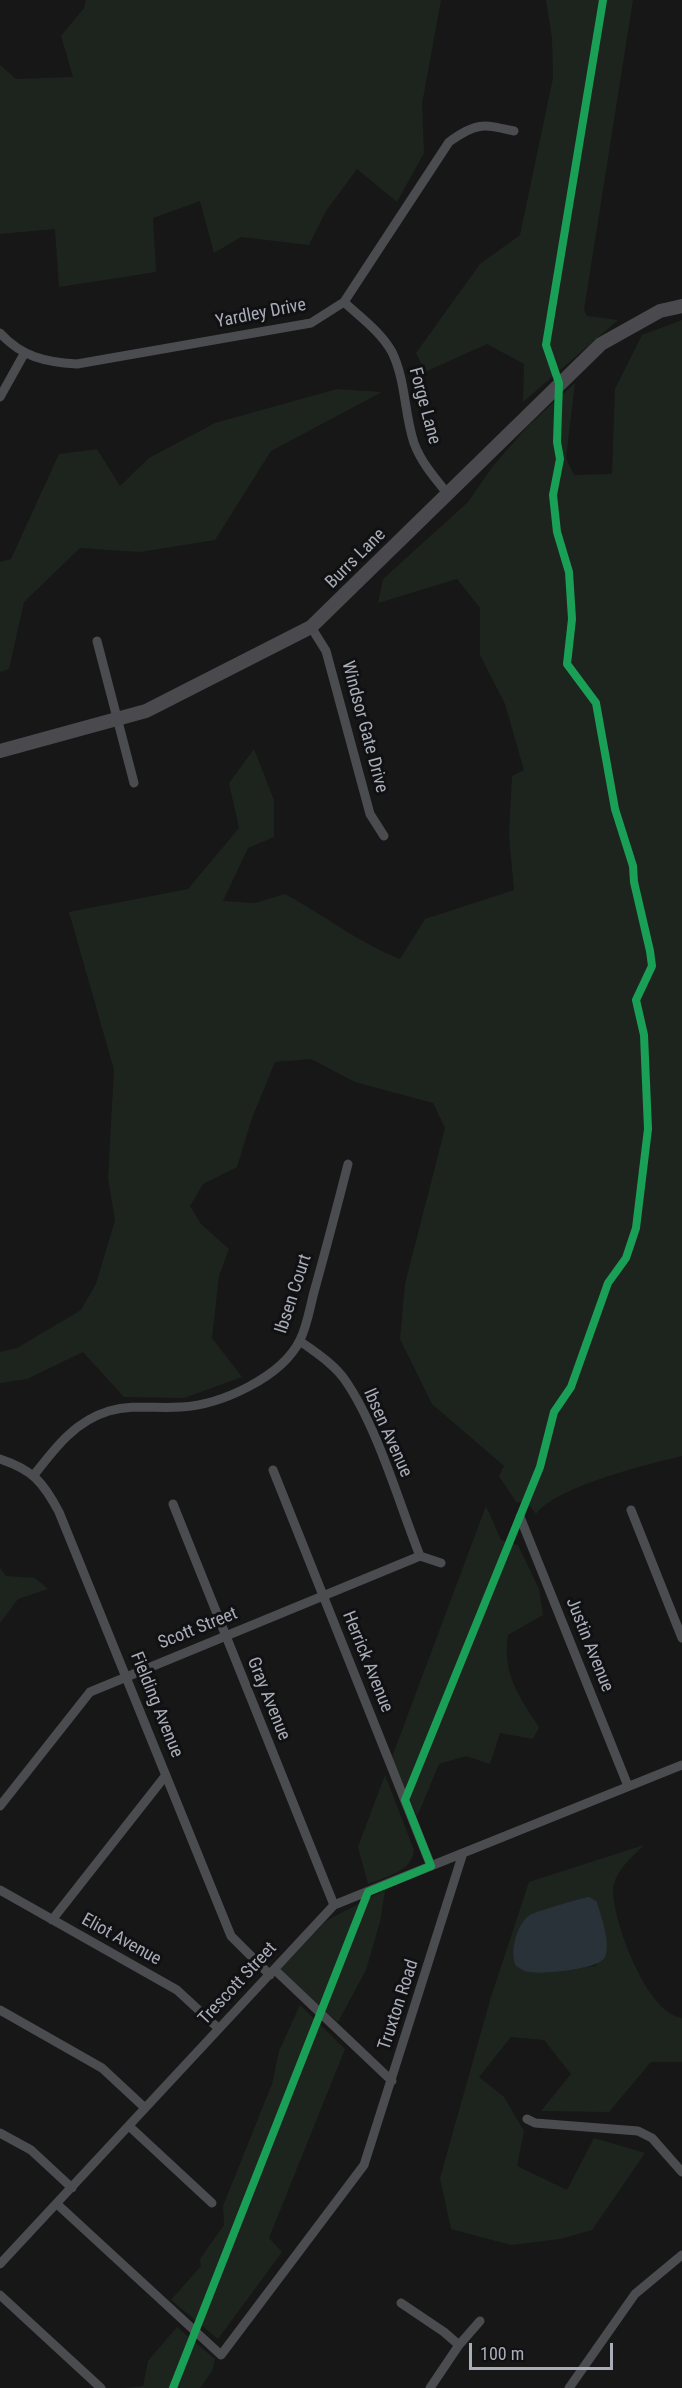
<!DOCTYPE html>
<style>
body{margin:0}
#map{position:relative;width:682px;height:2388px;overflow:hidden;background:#171717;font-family:"Roboto Condensed",sans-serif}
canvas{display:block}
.scale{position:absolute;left:469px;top:2343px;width:144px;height:27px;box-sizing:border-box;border:3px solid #a8adb8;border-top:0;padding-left:8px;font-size:18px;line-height:21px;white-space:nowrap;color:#a8adb8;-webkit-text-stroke:4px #111113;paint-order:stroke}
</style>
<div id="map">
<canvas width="682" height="2388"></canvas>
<div class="scale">100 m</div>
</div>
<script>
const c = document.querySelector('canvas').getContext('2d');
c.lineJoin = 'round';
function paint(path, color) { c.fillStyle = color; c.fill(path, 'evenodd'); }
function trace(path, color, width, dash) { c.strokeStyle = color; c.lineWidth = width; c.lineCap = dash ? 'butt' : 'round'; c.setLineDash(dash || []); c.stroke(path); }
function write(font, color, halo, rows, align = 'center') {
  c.font = font + ' "Roboto Condensed",sans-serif'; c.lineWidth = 6; c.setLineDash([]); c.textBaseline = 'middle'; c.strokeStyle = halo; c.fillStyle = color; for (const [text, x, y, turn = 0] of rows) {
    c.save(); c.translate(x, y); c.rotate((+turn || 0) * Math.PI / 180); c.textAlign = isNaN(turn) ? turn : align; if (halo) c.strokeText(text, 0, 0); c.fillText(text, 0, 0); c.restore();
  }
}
paint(new Path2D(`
 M86 0H441L422 104 424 153 397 202 357 169 326 211 309 245 241 237 214 253 200 201 153 218 156 272 59 287 55 229 0 234V65L16 79 73 77 61 36 84 8Z
 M546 0H633L584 310 587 316 618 320 523 402 524 364 487 344 425 372 416 353 480 264 520 235 553 78 552 38Z
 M682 320V1456C648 1464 555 1487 536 1514L527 1502H516L499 1476 504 1466 432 1404 400 1339 405 1284 445 1128 433 1103 355 1082 311 1059 275 1062 252 1118 237 1167 203 1184 190 1206 201 1224 229 1249 219 1276 212 1338 242 1377 184 1398 124 1397 83 1352 27 1379 0 1383V1352L17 1348 81 1310 96 1284 115 1220 108 1178 114 1070 69 912 188 889 239 828 229 783 254 749 274 800V837L248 848 223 901 255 903 285 894C324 915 359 943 400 959L425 919 514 890 509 835 512 776 524 770 505 704 480 655V608L457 579 378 603 383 579 468 502 493 466 529 425 575 383 566 458 574 475 612 474 615 389 642 335Z
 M337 389 382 392 271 451 215 540 140 552 80 548 24 602 9 669 0 672V562L11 559 59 454 97 449 120 486 149 458 215 423Z
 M486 1506 501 1540 518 1545 539 1589 543 1615 508 1635C502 1673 519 1697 539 1727L533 1739 500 1733 490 1764 466 1756 439 1764 417 1817 392 1757Z
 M0 1568 6 1576 35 1578 48 1589 18 1599 0 1623Z
 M385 1775 414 1850C412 1872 385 1877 368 1884L358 1847Z
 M644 1845C632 1857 614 1872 613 1890 613 1922 647 2014 682 2018V2062H651L609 2112 541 2111 571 2074 544 2040 511 2037 479 2077 504 2097 524 2131 517 2166 567 2190 594 2138 645 2153 592 2230 560 2239 511 2245 451 2229 440 2178 491 1997 529 1882ZM597 1902 605 1938 596 1966 559 1970 540 1911 571 1903Z
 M385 1890 380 1922 366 1970 338 2022 279 1971 280 1969 326 1921Z
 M300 2005 345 2049 269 2238 282 2252 218 2339 171 2300 201 2266 200 2259 224 2225 223 2206 272 2084 279 2051Z
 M177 2327 215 2359 212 2371 200 2388H123L143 2386 148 2361Z`), '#1d241e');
paint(new Path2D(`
 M589 1897 597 1902C601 1917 611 1942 605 1957 599 1970 542 1974 529 1972 525 1972 520 1968 516 1966 509 1953 517 1923 530 1915 534 1912 582 1898 589 1897Z`), '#2a3239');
trace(new Path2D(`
 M344 302C360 317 381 332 392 352 406 381 404 413 414 443 421 462 434 477 447 493
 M0 333C22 357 45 362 77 364L311 323 344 302 449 142C476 122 483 124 514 131
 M0 397 24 354
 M311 627 326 651 370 814 384 836
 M97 641 134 783
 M300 1341C316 1353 334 1364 345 1380 377 1426 399 1503 420 1556
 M0 1459C33 1470 43 1482 59 1512L231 1936 270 1975
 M273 1470 431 1866
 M34 1475C55 1448 75 1421 109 1411 134 1404 156 1409 181 1407 221 1405 282 1377 300 1340 307 1326 310 1307 314 1292 326 1249 337 1207 348 1164
 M173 1504 334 1905
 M631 1510 682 1638
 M520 1517 628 1786
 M420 1556 441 1563
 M0 1806 90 1692 420 1556
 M0 1890 177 1990 218 2028
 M52 1920 166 1775
 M275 1970 392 2081
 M0 2010 102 2068 145 2108
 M527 2119 535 2123 638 2131 652 2138 682 2172
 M129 2126 212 2203
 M0 2133 31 2150 72 2188
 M57 2204 221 2355 364 2165 463 1853 682 1765
 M0 2264 334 1905 463 1853
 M0 2295 101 2388
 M401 2303 444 2332 459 2345
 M430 2388 459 2345 480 2321
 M569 2388 635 2294 682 2255`), '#4b4c50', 9);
trace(new Path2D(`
 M0 751 146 711 311 627 601 344 660 311 682 306`), '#4a4a4e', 14);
trace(new Path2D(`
 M173 2388 368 1892 431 1866 405 1800 540 1467 554 1412 571 1387 608 1283 626 1258 636 1228 648 1129 644 1035 636 1000 652 966 650 951 634 882 633 866 615 809 596 703 567 664 572 619 569 572 557 532 553 495 560 459 557 442 559 383 546 345 603 0`), '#1a9f57', 8);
write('18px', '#a8adb8', '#111113', [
 ["Yardley Drive",261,314,-11],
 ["Forge Lane",424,406,75],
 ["Burrs Lane",356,559,-45],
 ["Windsor Gate Drive",364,727,75],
 ["Ibsen Court",294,1294,-72],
 ["Ibsen Avenue",387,1433,66],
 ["Scott Street",198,1629,-22],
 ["Justin Avenue",589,1645,68],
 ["Herrick Avenue",367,1662,68],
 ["Gray Avenue",268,1699,68],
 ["Fielding Avenue",156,1705,68],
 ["Eliot Avenue",121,1940,29],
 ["Trescott Street",238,1984,-47],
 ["Truxton Road",399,2005,-72]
]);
</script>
